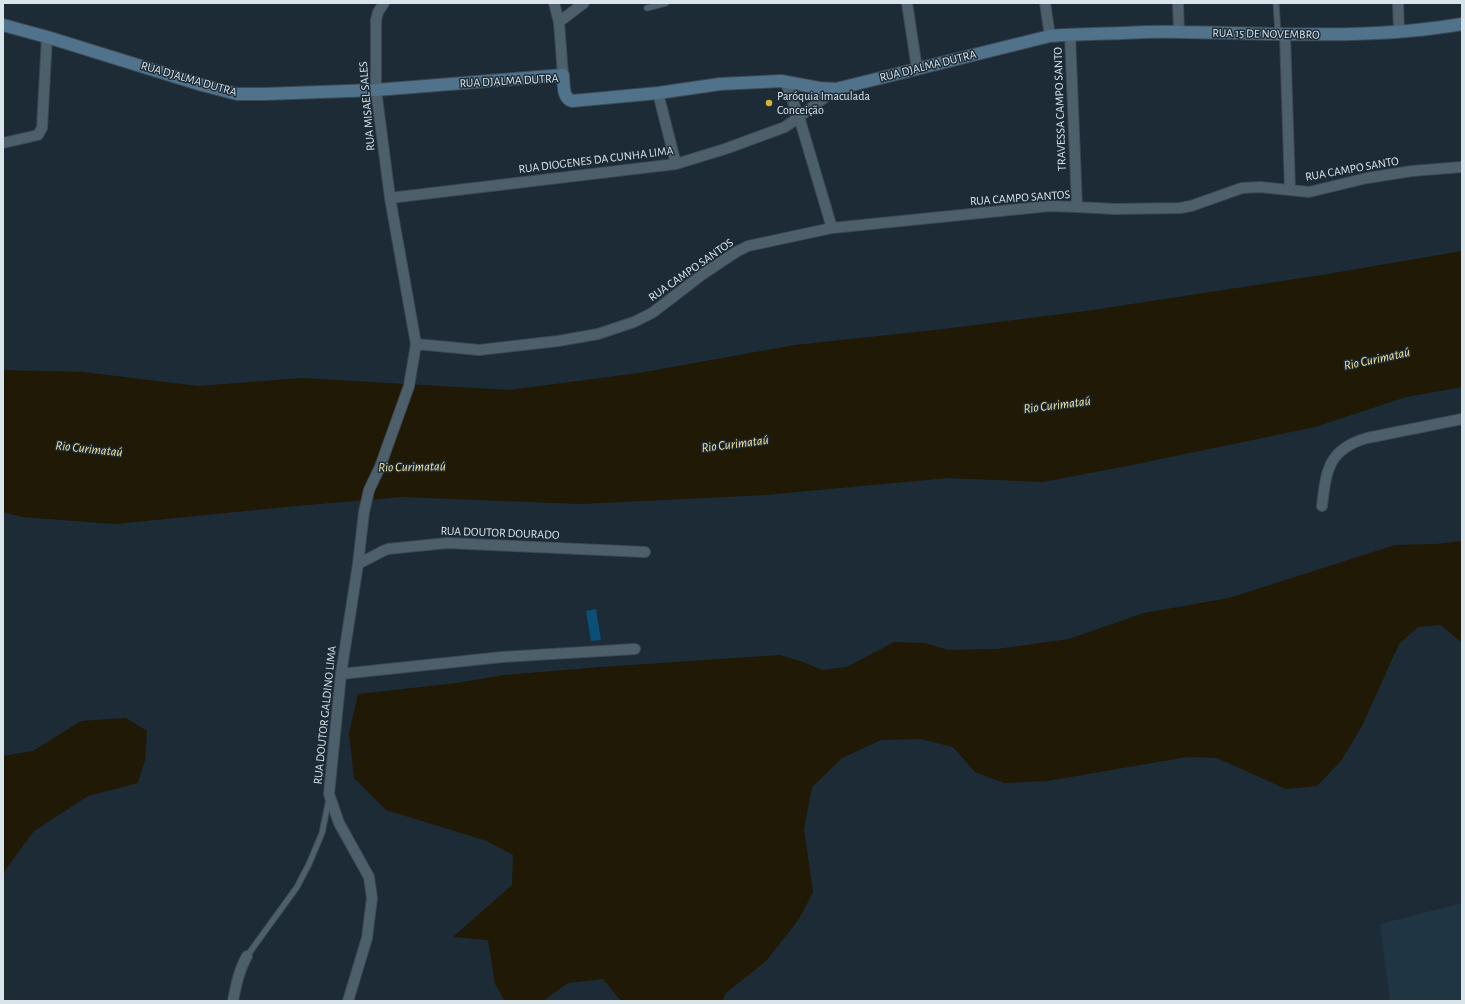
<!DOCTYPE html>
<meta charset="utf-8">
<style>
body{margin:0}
#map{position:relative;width:1465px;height:1004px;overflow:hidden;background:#1c2b36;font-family:"Alegreya Sans",sans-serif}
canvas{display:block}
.frame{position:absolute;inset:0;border:4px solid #d9e3ea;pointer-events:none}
</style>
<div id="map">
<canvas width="1465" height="1004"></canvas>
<div class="frame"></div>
</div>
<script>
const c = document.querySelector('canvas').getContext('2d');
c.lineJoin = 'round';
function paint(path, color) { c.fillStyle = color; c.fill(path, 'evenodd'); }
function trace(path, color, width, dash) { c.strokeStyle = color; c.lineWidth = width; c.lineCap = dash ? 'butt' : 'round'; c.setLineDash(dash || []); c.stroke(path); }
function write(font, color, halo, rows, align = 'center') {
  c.font = font + ' "Alegreya Sans",sans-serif'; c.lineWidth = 3; c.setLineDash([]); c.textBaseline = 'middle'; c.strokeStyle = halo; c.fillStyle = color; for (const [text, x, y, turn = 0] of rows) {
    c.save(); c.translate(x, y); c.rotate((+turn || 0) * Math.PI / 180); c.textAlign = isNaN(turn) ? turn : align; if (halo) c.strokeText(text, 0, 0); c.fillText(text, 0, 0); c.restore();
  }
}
paint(new Path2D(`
 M1462 903V1001H1390L1380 924Z`), '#1f3543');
paint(new Path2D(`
 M1462 251V387L1406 397 1315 427 1132 465 1043 482 948 478 765 495 581 504 403 497 296 506 115 524 22 517 3 512V370L83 372 198 386 302 378 509 390 639 373 795 345 944 329 1093 310 1328 274Z
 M1462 541V643L1441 625 1418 627 1399 644 1362 726 1341 761 1317 786 1286 789 1217 758 1187 757 1047 781 1004 783 975 772 953 747 921 739 881 740 842 758 812 787 804 829 813 892 799 919 766 961 726 993 722 1001H621L603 979 568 983 543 1001H505L495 984 488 940 453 937 512 885 513 855 487 841 386 810 354 778 349 733 358 694 457 683 504 675 601 667 780 655 803 662 822 670 847 667 894 642 925 643 948 650 997 649 1069 639 1144 613 1229 598 1395 545 1436 544Z
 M126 718 147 731 145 760 138 783 88 796 34 831 6 869 3 876V756L33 751 81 721Z`), '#1f1905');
paint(new Path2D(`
 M596 609 601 640 591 641 586 611Z`), '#0a5076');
const lane = new Path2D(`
 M1276 3 1278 34
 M647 8 666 3
 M247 956 297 887 309 864 322 833 329 799`);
const street = new Path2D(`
 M554 3 559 22 563 75
 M907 3 917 69
 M1045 3 1050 36
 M1178 3 1179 32
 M1398 3 1399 31
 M559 22 584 3
 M1070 34 1077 207
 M1285 35 1290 190
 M785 81 799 117 832 228
 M658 93 676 164
 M3 143 38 135 42 128 47 37
 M390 198 676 164 725 149 785 127 799 117 836 89
 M416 344 479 350 558 341 598 334 634 322 652 313 703 274 736 252 748 246 832 228 1050 206 1077 207 1115 209 1180 208 1191 206 1242 188 1260 187 1309 192 1367 178 1412 171 1462 167
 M1322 506C1326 471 1328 449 1367 438L1462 419
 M358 564 383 551 388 549 447 543 645 552
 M341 674 502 657 635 649
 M233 1001C236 985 239 970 247 956
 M348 1001 367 938 372 898 369 877 339 823 329 794 341 674 358 564 364 512 369 490 380 467 409 386 416 344 390 198 376 90V20L378 12 384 3`);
const secondary = new Path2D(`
 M3 25 47 37 202 85 237 94H264L376 90 563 75C564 84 562 98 572 101L658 93 720 84 781 81 819 88 836 89 1050 36C1074 34 1098 34 1123 33 1142 32 1161 31 1180 32 1275 33 1369 40 1462 24`);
trace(lane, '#3c4952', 7);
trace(street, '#3c4952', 12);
trace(secondary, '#3c4952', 14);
trace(lane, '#4e5f6c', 5);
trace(street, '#4e5f6c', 10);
trace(secondary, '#50728b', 12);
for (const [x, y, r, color] of [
 [769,103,4,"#d9b334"]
]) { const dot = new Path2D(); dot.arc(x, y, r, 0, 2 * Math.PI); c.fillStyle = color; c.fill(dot); trace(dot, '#1c2b36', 1.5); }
write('12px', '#d9e3ea', '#1c2b36', [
 ["RUA 15 DE NOVEMBRO",1266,34,1],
 ["RUA DJALMA DUTRA",928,66,-14],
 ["RUA DJALMA DUTRA",189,79,16],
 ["RUA DJALMA DUTRA",509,81,-3],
 ["RUA MISAEL SALES",367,106,-95],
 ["TRAVESSA CAMPO SANTO",1060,109,-92],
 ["RUA DIOGENES DA CUNHA LIMA",596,160,-7],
 ["RUA CAMPO SANTO",1352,169,-10],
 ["RUA CAMPO SANTOS",1020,198,-4],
 ["RUA CAMPO SANTOS",691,270,-35],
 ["RUA DOUTOR DOURADO",500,533,2],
 ["RUA DOUTOR GALDINO LIMA",325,715,-84]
]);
write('12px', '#d9e3ea', '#1c2b36', [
 ["Paróquia Imaculada",777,96],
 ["Conceição",777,110]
], 'left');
write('italic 13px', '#f9e198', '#1c2b36', [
 ["Rio Curimataú",1377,359,-12],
 ["Rio Curimataú",1057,405,-7],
 ["Rio Curimataú",735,444,-7],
 ["Rio Curimataú",89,449,6],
 ["Rio Curimataú",412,467,-1]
]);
</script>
